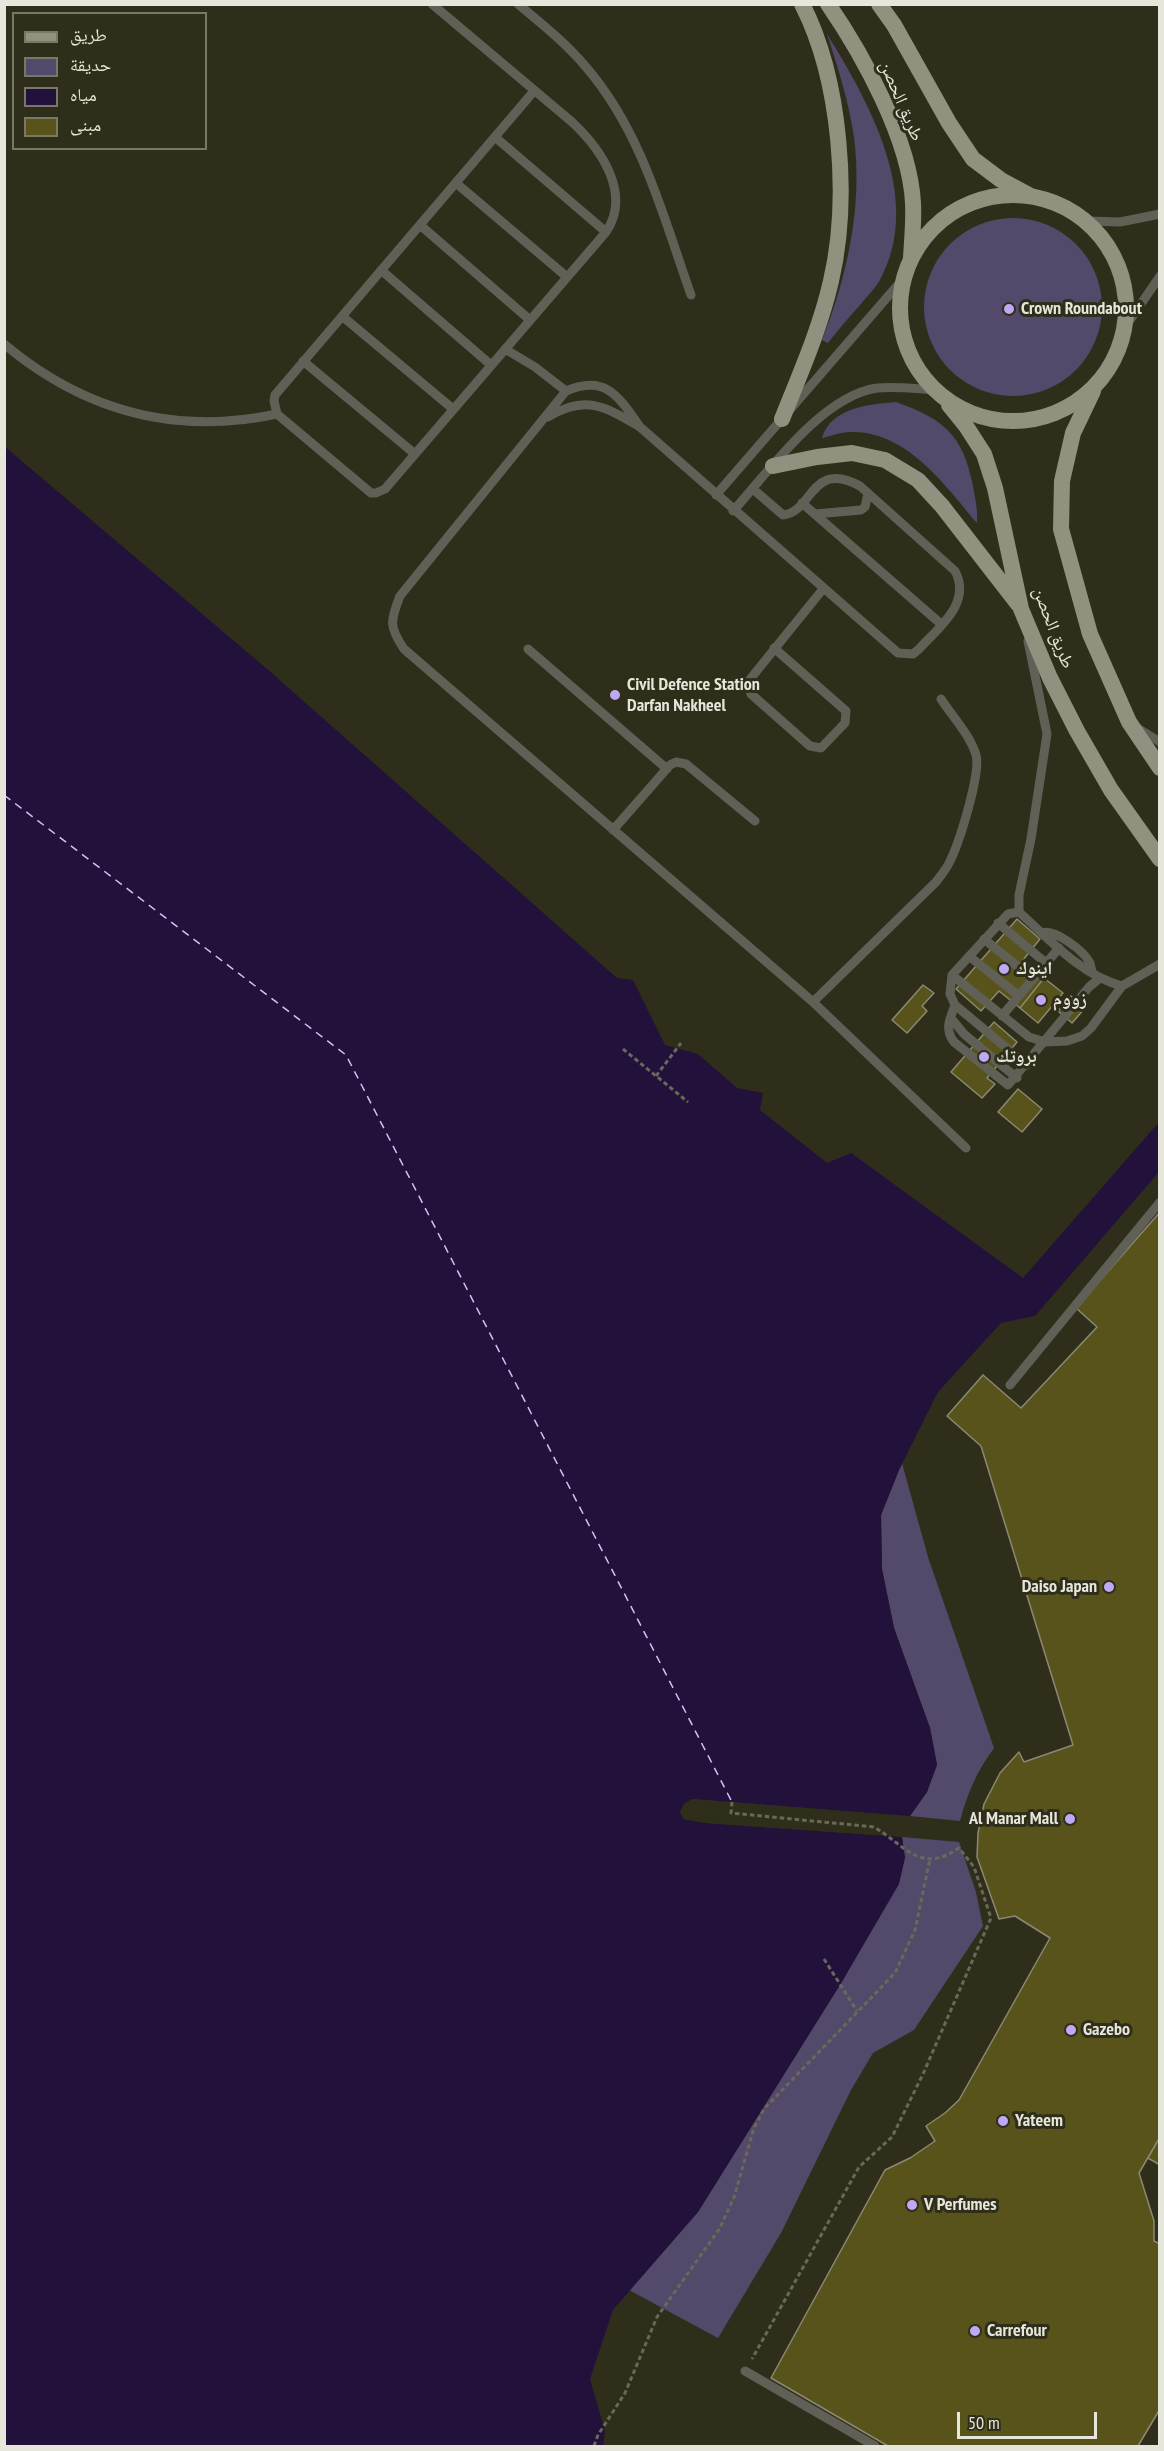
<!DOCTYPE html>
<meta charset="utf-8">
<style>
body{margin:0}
#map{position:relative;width:1164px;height:2451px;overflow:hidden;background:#2f2e1b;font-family:"PT Sans Narrow","Noto Naskh Arabic",sans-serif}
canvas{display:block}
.frame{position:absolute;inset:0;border:6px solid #e7e6db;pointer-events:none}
.legend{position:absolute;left:12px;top:12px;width:195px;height:138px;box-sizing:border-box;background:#2f2e1b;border:2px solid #797868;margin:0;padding:8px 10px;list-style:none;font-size:18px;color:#e7e6db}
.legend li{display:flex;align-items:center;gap:12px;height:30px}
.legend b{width:30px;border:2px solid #797868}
.scale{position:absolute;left:957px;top:2412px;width:140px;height:27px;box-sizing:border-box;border:3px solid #e7e6db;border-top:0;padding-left:8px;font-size:18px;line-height:21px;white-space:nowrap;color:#e7e6db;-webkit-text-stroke:4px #2f2e1b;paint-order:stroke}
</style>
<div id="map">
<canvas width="1164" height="2451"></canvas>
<div class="frame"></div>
<ul class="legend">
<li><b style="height:8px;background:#92917f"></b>طريق</li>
<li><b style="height:16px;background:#53496a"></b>حديقة</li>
<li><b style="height:16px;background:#22123b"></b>مياه</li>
<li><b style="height:16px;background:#58531b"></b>مبنى</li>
</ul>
<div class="scale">50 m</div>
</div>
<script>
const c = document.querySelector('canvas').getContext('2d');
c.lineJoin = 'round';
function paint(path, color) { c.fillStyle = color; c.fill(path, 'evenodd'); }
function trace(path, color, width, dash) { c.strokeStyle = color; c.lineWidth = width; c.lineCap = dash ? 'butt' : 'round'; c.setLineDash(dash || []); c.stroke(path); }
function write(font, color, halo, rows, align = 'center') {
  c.font = font + ' "PT Sans Narrow","Noto Naskh Arabic",sans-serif'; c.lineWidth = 6; c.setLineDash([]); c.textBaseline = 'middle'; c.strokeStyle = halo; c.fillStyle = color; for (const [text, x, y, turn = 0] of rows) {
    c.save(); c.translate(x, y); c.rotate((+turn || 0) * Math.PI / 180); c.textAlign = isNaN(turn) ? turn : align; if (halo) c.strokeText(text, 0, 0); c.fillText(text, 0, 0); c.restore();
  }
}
paint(new Path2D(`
 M827 34C870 104 924 199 880 280 875 289 866 297 860 305 849 317 838 330 828 343L822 340C847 277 863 206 854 137 849 102 838 68 827 34Z
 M924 307a89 89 0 1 1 178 0a89 89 0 1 1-178 0Z
 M896 402C943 419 963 434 973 486 975 498 978 510 977 523 945 485 906 430 850 432 841 432 831 436 822 438 830 408 870 404 896 402Z
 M902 1463 928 1557 994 1748C977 1771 967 1794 960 1821L910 1816 927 1792 937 1764 930 1728 894 1628 882 1569 881 1515Z
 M902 1837 959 1842 976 1892 983 1926 914 2030 873 2053 851 2090 781 2233 718 2338 629 2290 698 2212 843 1980 905 1858Z`), '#53496a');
paint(new Path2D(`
 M4 446 266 668 617 978 633 980 665 1045 698 1054 737 1088 763 1093 760 1110 827 1163 851 1153 1023 1278 1159 1122V1172L1035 1316 1001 1323 938 1392 898 1472 881 1515 882 1569 894 1628 930 1728 937 1765 927 1792 910 1816 692 1799 680 1812 684 1819 705 1823 902 1837 905 1858 899 1884 843 1980 698 2212 613 2310 590 2379 605 2431 603 2446H5Z`), '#22123b');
paint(new Path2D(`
 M692 1799 732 1802 913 1817 910 1819 693 1802 686 1806 683 1812 686 1817 705 1820 902 1834 905 1837 705 1823 684 1819 680 1812 684 1804Z`), '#2f2e1b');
trace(new Path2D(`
 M4 795 346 1055 732 1802`), '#d1c0fc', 1.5, [8, 6]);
const building = new Path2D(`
 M1017 919 1040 939 1023 960 1044 978 1020 1008 999 991 981 1011 956 989Z
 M1044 978 1063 993 1038 1023 1020 1008Z
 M923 985 934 993 922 1006 927 1011 907 1033 892 1020Z
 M1071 996 1085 1008 1072 1023 1058 1011Z
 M994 1022 1017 1042 987 1078 995 1084 982 1098 951 1072Z
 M1018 1089 1042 1109 1022 1132 998 1112Z
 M1160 1212V2137L1139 2173 1154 2221V2241L1160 2244V2409L1138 2446H888L771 2378 885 2170 910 2158 935 2141 926 2126 945 2113 959 2100 1050 1938 1015 1916 999 1919 977 1857 978 1833 984 1804 1000 1773 1019 1752 1024 1762 1073 1745 981 1446 947 1416 983 1375 1021 1408 1097 1327 1076 1308Z
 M1160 2137V2165L1148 2158Z`);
paint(building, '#58531b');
trace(building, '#8b8974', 1.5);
trace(new Path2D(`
 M623 1049 688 1102
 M656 1076 681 1043
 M732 1802 731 1813 874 1827C905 1845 920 1875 959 1848L974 1867 991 1918 923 2074 892 2137 859 2167 752 2359
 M824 1959 857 2011
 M594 2446 598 2435 625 2393 657 2317 720 2228 734 2197 754 2128 764 2109 895 1973 915 1930 930 1859`), '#6a6959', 3, [4.5, 3]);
trace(new Path2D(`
 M432 4 572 122C601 149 632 194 606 232L385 489 376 493H371L277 414 274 401 275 395 534 91
 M518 4C542 24 566 43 586 67 642 132 663 216 691 295
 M495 137 606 232
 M456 183 567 277
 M1088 221 1120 222 1160 214
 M420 225 530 320
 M381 270 491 365
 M342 316 453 409
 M1126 326 1160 276
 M4 344C84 411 174 436 277 414
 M505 349 535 367 566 391
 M303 361 415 454
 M548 417C586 394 606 407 640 427L898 653 913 654 919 649C939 627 972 603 955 571L860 486C811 459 813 512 783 515L753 489
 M640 427C619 397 606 374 566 391L400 596C390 621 389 627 404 649L813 1002 966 1148
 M716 495 903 279
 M802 503 941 624
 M733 511C770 470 822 396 877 388 896 386 918 389 937 390
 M815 514 861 510 865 507 868 493
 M1028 641 1047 734 1031 839 1019 895V912C1049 939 1082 976 1122 986L1160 964
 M774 648 846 711 845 723 821 748 810 746 751 694 747 683 823 589
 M528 649 667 769
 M1139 729 1160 742
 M613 830 670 765 676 762 686 764 755 821
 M1019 912 1008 914 952 975 1029 1037 1045 1042 1067 1041 1082 1036 1091 1028 1122 986
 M998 923 1046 963
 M1042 933C1054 928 1084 951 1090 963 1090 964 1092 971 1092 972
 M984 939 1033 979
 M969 956 1019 996
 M952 975 950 994 955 1005C950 1019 944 1029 954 1042L1008 1085 1089 987 1100 978
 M813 1002 936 882C942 874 948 867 951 859 960 840 981 773 976 755 970 735 952 716 941 699
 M955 1005 1027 1065
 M1002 1016 1059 948
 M951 1018 964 1034 1017 1078
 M1010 1385 1160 1202
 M745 2371 875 2446`), '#606057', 9);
trace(new Path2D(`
 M828 4C863 55 910 140 913 203 914 221 912 240 911 258
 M879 4 894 25 949 123 973 159 1001 180 1029 195
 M900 308a113 113 0 1 1 226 0a113 113 0 1 1-226 0Z
 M1093 391 1073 433 1062 481 1061 529 1090 634 1129 722 1160 768
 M949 405 966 426 984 454 995 488 1021 609 1050 678 1077 731 1111 790 1160 859
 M782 419C800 374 820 329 831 281 850 199 841 80 802 4
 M773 466 817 457 852 453 885 460 918 480 942 506 1018 604`), '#92917f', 16);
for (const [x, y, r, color] of [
 [1009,309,6,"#bfa9f4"],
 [615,695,6,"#bfa9f4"],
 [1004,969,6,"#bfa9f4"],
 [1041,1000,6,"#bfa9f4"],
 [984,1057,6,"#bfa9f4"],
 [1109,1587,6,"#bfa9f4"],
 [1070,1819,6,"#bfa9f4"],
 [1071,2030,6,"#bfa9f4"],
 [1003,2121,6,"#bfa9f4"],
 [912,2205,6,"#bfa9f4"],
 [975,2331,6,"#bfa9f4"]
]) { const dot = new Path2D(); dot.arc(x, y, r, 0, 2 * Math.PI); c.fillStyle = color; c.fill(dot); trace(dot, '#2f2e1b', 2); }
write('18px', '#e7e6db', '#2f2e1b', [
 ["طريق الحصن",901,101,67],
 ["طريق الحصن",1053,628,69]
]);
write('bold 18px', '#e7e6db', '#2f2e1b', [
 ["Crown Roundabout",1021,309],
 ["Civil Defence Station",627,685],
 ["Darfan Nakheel",627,706],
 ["اينوك",1016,969],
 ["زووم",1053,1000],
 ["بروتك",996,1057],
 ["Daiso Japan",1097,1587,"right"],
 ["Al Manar Mall",1058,1819,"right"],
 ["Gazebo",1083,2030],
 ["Yateem",1015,2121],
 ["V Perfumes",924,2205],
 ["Carrefour",987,2331]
], 'left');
</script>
